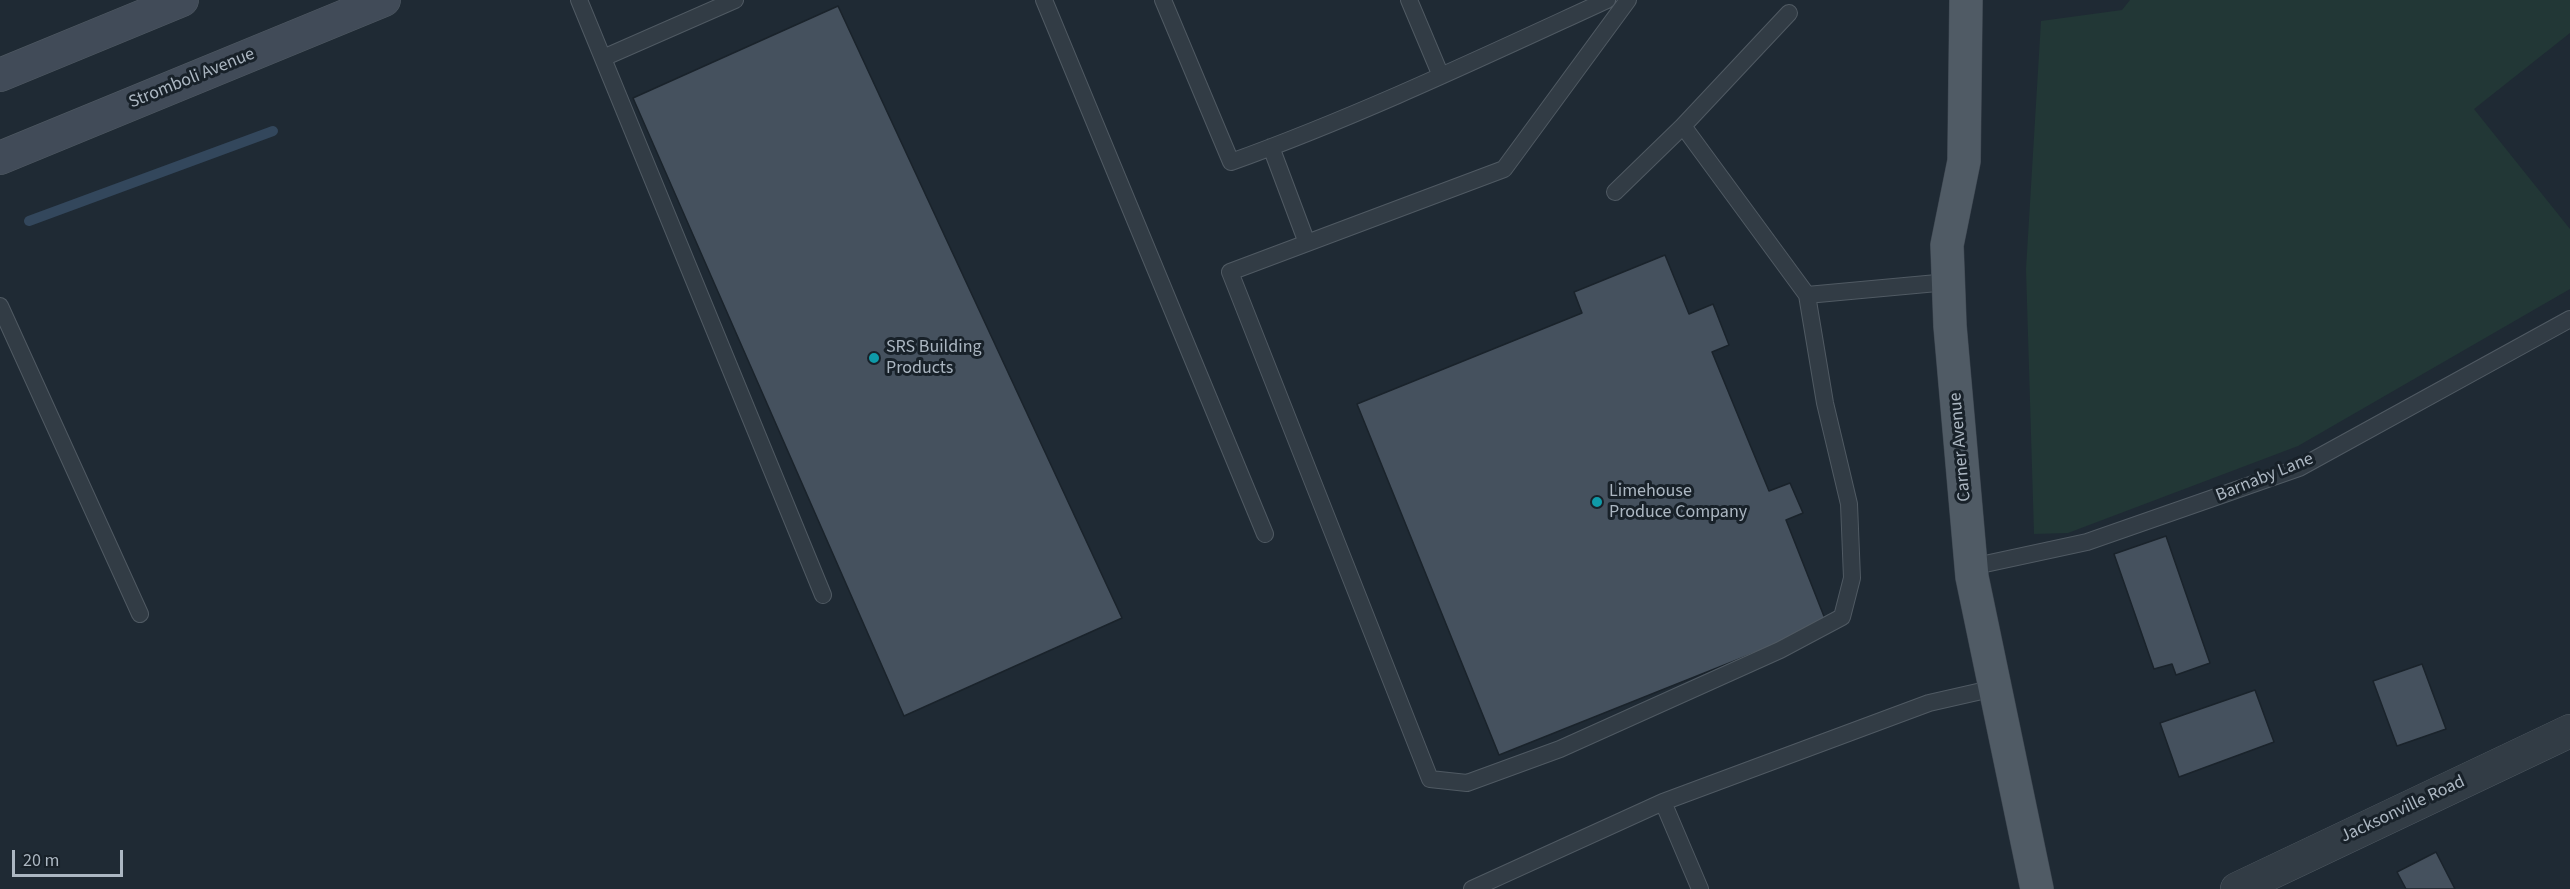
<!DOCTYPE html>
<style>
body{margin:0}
#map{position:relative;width:2570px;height:889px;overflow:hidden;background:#1f2a34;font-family:"Source Sans 3",sans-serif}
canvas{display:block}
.scale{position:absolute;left:12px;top:850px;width:111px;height:27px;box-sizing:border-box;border:3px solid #acb7c2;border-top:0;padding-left:8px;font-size:18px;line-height:21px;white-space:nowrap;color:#acb7c2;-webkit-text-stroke:4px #182129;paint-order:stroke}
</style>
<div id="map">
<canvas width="2570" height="889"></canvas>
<div class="scale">20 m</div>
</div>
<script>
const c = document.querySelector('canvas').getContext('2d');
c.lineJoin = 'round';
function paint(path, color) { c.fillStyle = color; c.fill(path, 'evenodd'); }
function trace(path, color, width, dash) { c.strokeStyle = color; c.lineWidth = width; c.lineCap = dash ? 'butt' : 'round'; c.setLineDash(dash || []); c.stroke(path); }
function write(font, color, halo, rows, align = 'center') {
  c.font = font + ' "Source Sans 3",sans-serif'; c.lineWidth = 6; c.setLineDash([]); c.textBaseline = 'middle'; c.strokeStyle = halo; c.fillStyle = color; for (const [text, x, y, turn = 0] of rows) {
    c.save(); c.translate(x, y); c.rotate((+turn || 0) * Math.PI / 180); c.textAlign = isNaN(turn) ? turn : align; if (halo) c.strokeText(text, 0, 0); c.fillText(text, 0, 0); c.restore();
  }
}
paint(new Path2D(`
 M2130 0H2570V33L2474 109 2570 229V289L2298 446 2068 533 2034 534 2026 269 2041 21 2122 10Z`), '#223736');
trace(new Path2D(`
 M29 221 273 131`), '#33475c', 10);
const building = new Path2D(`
 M838 6 1122 618 904 716 633 98Z
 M1665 255 1689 314 1713 304 1729 345 1712 352 1769 491 1790 483 1803 513 1786 520 1827 624 1499 755 1357 404 1582 313 1574 292Z
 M2166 536 2210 663 2176 675 2172 664 2154 669 2114 554Z
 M2422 664 2446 729 2397 746 2373 681Z
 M2255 690 2274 742 2179 777 2160 723Z
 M2436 852 2455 889H2406L2397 872Z`);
paint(building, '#45515e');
trace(building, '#1a232b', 1.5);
const lane = new Path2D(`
 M579 0 823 595
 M1044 0 1265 534
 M1163 0 1231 162C1359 116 1483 57 1607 0
 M1409 0 1441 76
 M1628 0 1504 169 1230 272 1430 779 1467 783 1560 749 1780 650 1842 617 1852 578 1849 504 1825 403 1807 295
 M603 58 735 0
 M1683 126 1789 13
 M1271 147 1307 243
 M1615 192 1683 126 1807 295 1948 282
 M0 306 140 614
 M1971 567 2087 542 2299 468 2570 319
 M1663 802 1700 889
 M1472 889 1663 802 1929 703 1995 688`);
const street = new Path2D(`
 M2237 889 2570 731`);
const secondary = new Path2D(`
 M0 75 182 0
 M0 158 384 0`);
const primary = new Path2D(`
 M1966 0 1964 161 1947 245 1950 326 1972 577 2037 889`);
trace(lane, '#505a63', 18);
trace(street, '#505a63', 34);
trace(secondary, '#505a63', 34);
trace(primary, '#3c454f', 34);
trace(lane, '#323c45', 16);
trace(street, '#323c45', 33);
trace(secondary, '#414b58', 33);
trace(primary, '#505b65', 33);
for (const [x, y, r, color] of [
 [874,358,6,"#0f9aa8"],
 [1597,502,6,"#0f9aa8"]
]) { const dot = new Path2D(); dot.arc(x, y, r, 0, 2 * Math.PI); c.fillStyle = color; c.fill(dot); trace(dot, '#182129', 2); }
write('18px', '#acb7c2', '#182129', [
 ["Stromboli Avenue",192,79,-22],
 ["Carner Avenue",1961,447,-95],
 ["Barnaby Lane",2265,478,-22],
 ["Jacksonville Road",2403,810,-25]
]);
write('18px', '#acb7c2', '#182129', [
 ["SRS Building",886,348],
 ["Products",886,369],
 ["Limehouse",1609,492],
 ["Produce Company",1609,513]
], 'left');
</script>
